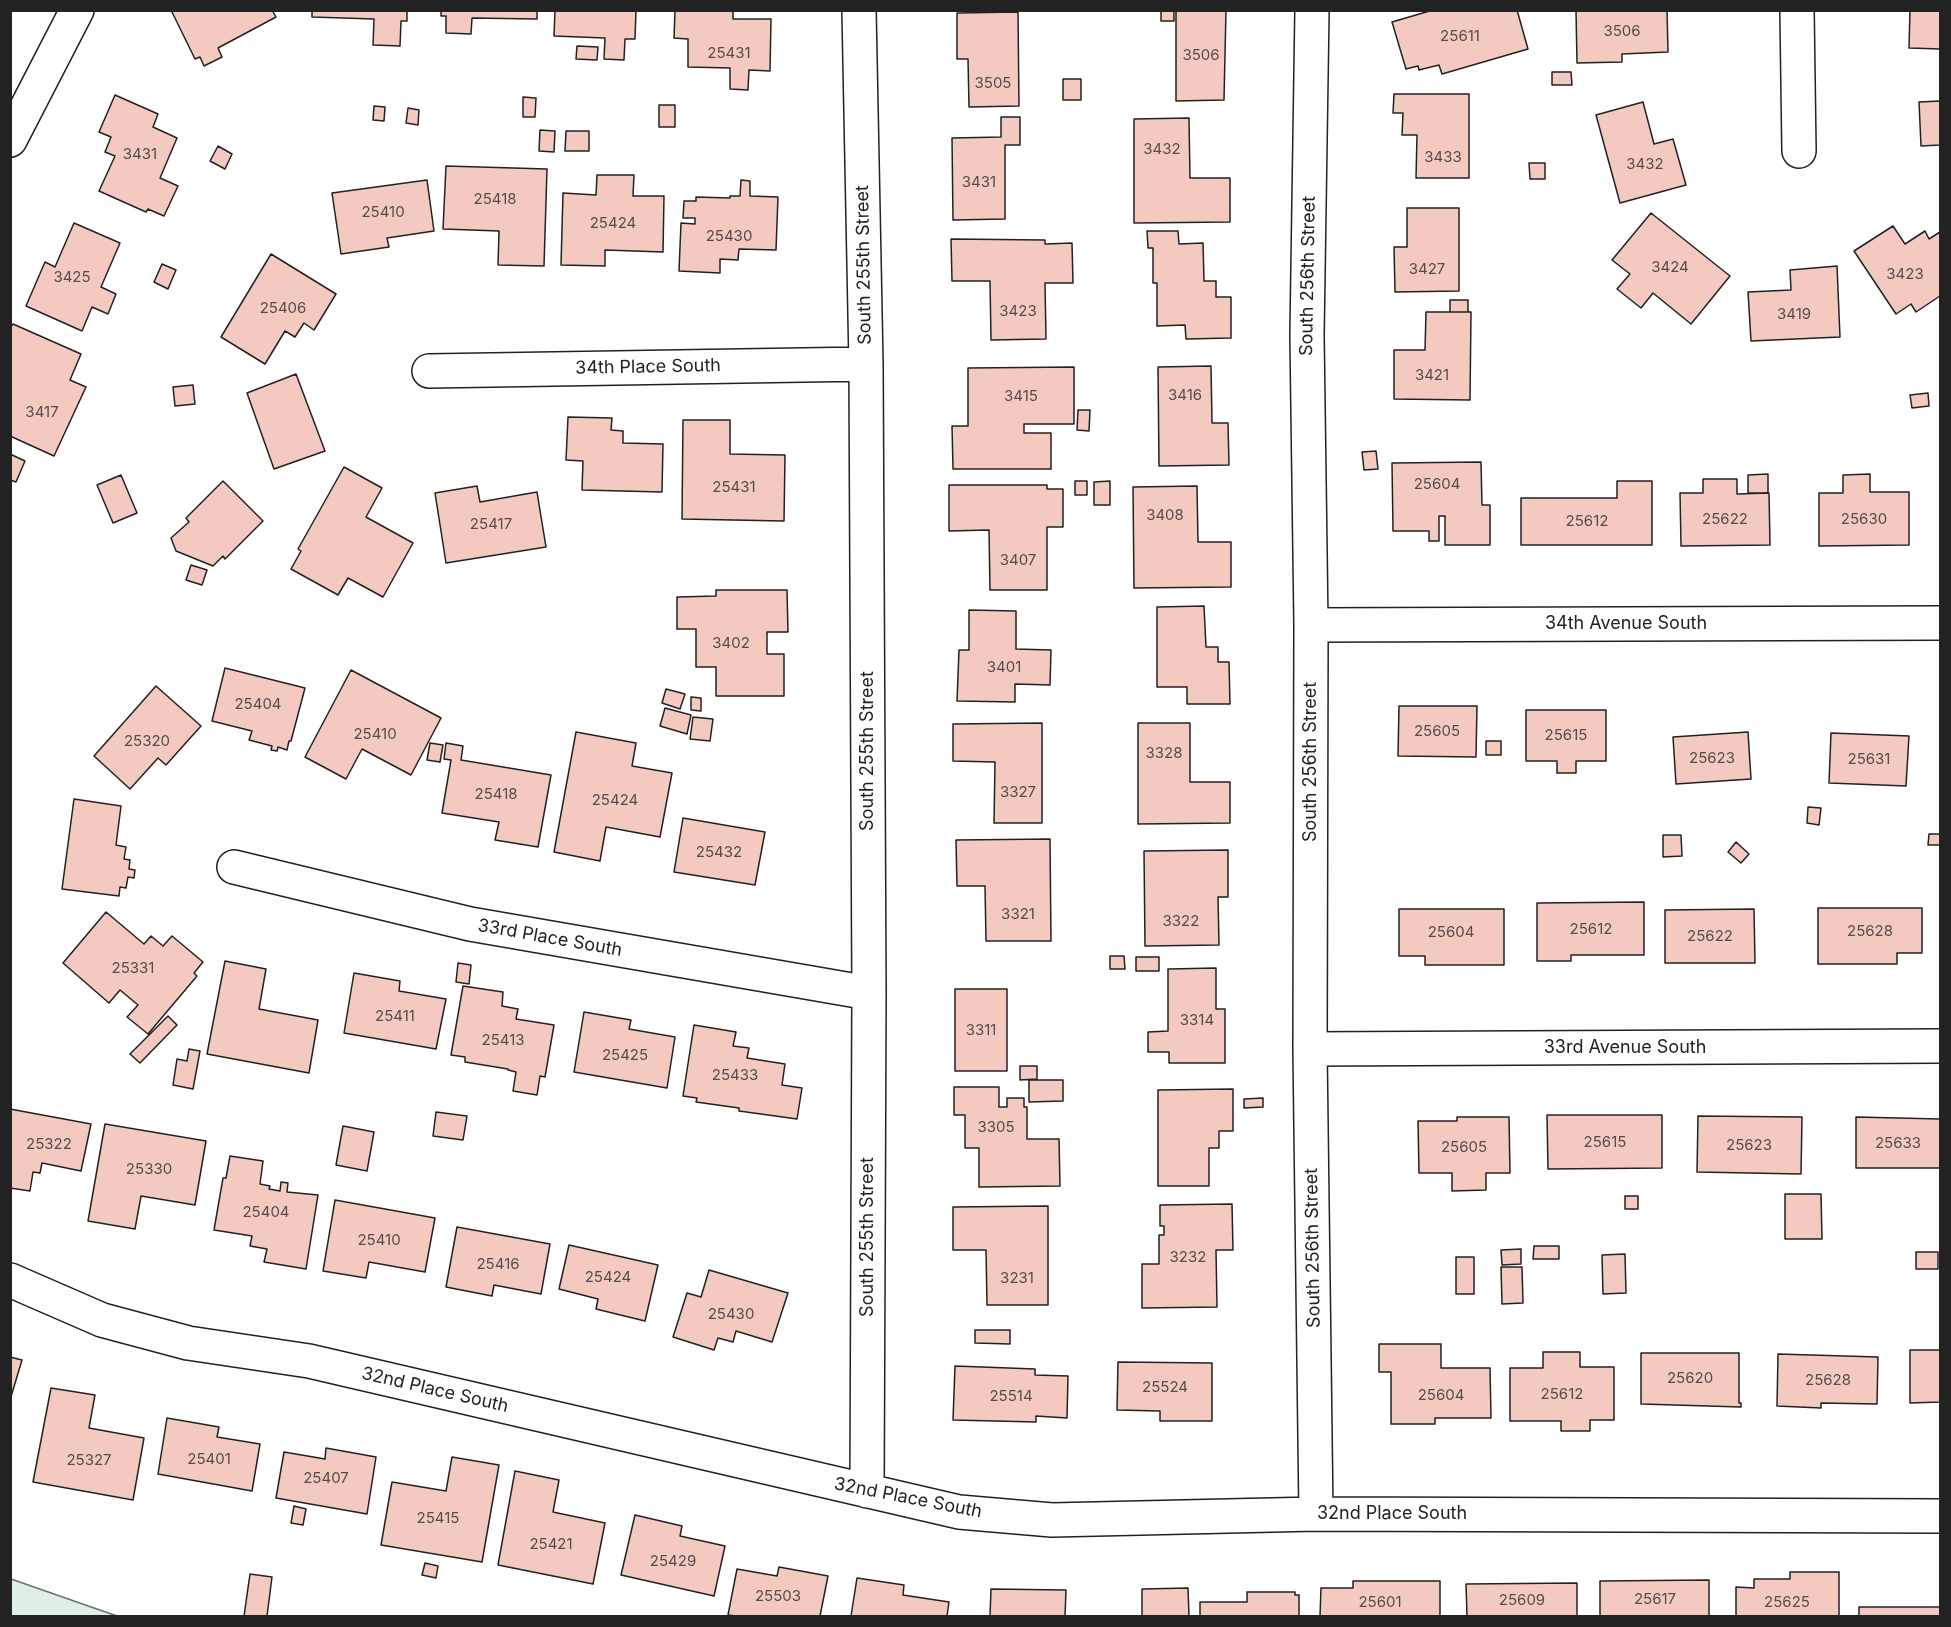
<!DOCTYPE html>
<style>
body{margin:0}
#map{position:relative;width:1951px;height:1627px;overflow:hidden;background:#fff;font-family:Inter,sans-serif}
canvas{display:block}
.frame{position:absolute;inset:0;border:12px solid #222;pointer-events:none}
</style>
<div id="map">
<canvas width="1951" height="1627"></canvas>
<div class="frame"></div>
</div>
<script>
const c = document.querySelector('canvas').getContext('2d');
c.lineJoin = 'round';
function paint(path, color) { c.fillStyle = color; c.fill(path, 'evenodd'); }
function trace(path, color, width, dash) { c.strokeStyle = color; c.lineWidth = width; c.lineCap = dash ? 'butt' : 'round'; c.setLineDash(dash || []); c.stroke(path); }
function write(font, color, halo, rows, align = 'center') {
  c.font = font + ' Inter,sans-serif'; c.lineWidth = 4.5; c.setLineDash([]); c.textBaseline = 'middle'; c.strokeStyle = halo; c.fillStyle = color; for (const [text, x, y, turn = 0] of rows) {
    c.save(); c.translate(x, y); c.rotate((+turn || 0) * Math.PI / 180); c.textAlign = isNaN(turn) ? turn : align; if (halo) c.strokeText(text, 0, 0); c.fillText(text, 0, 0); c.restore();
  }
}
const green = new Path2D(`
 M11 1579 117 1616H118H11Z`);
paint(green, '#e0efe3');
trace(green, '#6f6f6f', 1.5);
const building = new Path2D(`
 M171 10H272L276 17 218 48 222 57 204 66 200 57 195 59Z
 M312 10H407V21H401L400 46 373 45 374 19 312 17Z
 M441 10H537V19L472 18 471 34 446 33V16H441Z
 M555 10H636L635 39H625L624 60 604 59 605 38 554 36Z
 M675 10H733V19H771L770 71 749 70 748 90 730 89V68L688 67V39L674 38Z
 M1161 10H1174V21H1161Z
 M1176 10H1226L1224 100 1176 101Z
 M1433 10H1517L1528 49 1442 74 1439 65 1419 70 1418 66 1406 69 1392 22Z
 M1576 10H1667L1668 52 1622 54V62L1577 63Z
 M1910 10H1940V49L1909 48Z
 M1018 12 1019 106 969 107 968 59H957V13Z
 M577 46 598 47 597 60 576 59Z
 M1552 72H1571L1572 85H1552Z
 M1063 79H1081V100H1063Z
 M1394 94H1469V178H1416L1417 135H1402L1403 113H1393Z
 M115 95 158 114 153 127 177 138 160 178 178 186 164 216 148 209 146 212 99 191 115 156 105 152 111 137 99 132Z
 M523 97 536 98 535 117H523Z
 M1940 101V145L1921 146 1919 102Z
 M1643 102 1654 144 1673 139 1686 185 1620 203 1596 115Z
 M659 105H675V127H659Z
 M374 106 385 107 384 121 373 120Z
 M408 108 419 110 418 125 406 123Z
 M1001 117H1020V145H1005V219L953 220 952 138 1001 137Z
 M1189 118 1190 178H1230V222L1134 223V119Z
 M540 130 555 131 554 152 539 151Z
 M566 131H589V151H565Z
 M218 146 232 154 225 169 210 161Z
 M1529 163H1545V179H1530Z
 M446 166 547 169 544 266 498 265 499 231 443 229Z
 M597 175H634L633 196H664L663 252 605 250V266L561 265 563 193 596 195Z
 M427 180 434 231 387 238 389 247 341 254 332 193Z
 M741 180 750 181V196L778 197 776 250 739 249 738 260 720 259V273L679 271 681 223 695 224V218H683L684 201H696V197L730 198V196H740Z
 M1407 208H1459V291L1395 292 1394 247H1407Z
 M1651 213 1730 276 1691 324 1653 293 1641 308 1617 289 1630 274 1612 260Z
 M74 223 120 243 101 287 116 294 108 314 92 307 82 331 26 306 45 262 55 267Z
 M1893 226 1905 244 1925 231 1929 239 1940 232V296L1916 312 1911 304 1896 314 1854 251Z
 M1147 231H1178L1179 244 1203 243 1204 281H1216V297H1231V338L1186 339 1185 325 1157 326V283H1153V248H1148Z
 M951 239 1045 240V244L1072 243 1073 283H1045L1046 339 991 340 990 281H952Z
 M271 254 336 294 314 330 304 323 295 337 285 331 265 364 221 337Z
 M162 264 176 270 168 289 154 282Z
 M1837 266 1840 337 1751 341 1748 292 1791 290 1790 270Z
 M1450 300H1468V312H1450Z
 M1426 312H1471L1470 400 1394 399V350H1425Z
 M13 324 81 354 70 380 86 387 54 456 10 436V328Z
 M1211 366 1212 423H1228L1229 465 1159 466 1158 367Z
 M1074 367V424H1024V433H1051V469H953L952 426H968V368Z
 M296 374 325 451 274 469 247 393Z
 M193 385 195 404 175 406 173 387Z
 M1928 393 1929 406 1912 408 1910 395Z
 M1078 410H1090L1089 431 1077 430Z
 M568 417 612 418 611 430 623 431V443L663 444 662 492 582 490 583 461 566 460Z
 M683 420H730V454L785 455 784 521 682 519Z
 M1376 451 1378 469 1364 470 1362 452Z
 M10 454 25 461 16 482 10 480Z
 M1481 462 1482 505H1490V545H1445V516H1439V541H1429V531H1393L1392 463Z
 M344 467 382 488 366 517 413 543 383 597 348 578 338 595 291 569 301 551 298 549Z
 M1768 474V493H1748V475Z
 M1870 474V492H1909V545L1819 546V493H1843V475Z
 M121 475 137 513 113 523 97 485Z
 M1703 479H1737V494L1769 493 1770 545 1681 546 1680 493H1703Z
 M223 481 263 521 225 559 223 556 213 566 176 551 171 538 189 522 186 518Z
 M1075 481H1087V495H1075Z
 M1110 481V505H1094V482Z
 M1617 481H1652V545H1521V498H1617Z
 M949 485H1047V489H1063V527H1047V590H990L989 530 949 531Z
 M477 486 480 502 537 492 546 547 446 563 435 493Z
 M1197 486 1198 542H1231V587L1134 588 1133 487Z
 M191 565 207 570 202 585 186 580Z
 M716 590H787L788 632H767V654H784V696H716V667H696V629H677V597L716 596Z
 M1204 606 1206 647H1218V662H1229L1230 704H1187V687H1157V607Z
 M969 610 1016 611V649L1051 650 1050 685 1015 684V702L957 701 959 650H969Z
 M225 668 305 688 291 741H289L287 750 278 747 277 751 271 750 272 746 249 740 252 731 212 721Z
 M351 670 441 718 411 775 362 749 346 779 305 757Z
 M156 686 201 726 166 765 158 758 130 789 94 756Z
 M666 689 685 694 680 709 662 703Z
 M691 697 701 698V711L691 710Z
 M1399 706H1477L1476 757 1398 756Z
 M665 708 691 715 687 734 660 726Z
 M1526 710H1606V761H1576V773H1557V761H1526Z
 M693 717 713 719 710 741 690 739Z
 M1042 723V823H994L995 762 953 761V724Z
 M1138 723H1190V782H1230V823L1138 824Z
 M576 732 636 743 632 766 672 773 660 837 606 827 600 861 554 852Z
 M1748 732 1751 779 1676 784 1673 737Z
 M1831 733 1909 736 1906 786 1829 783Z
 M1486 741H1501V755H1486Z
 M430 743 443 745 440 762 427 760Z
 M446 743 463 746 461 760 551 775 538 847 495 840 499 822 442 813 451 760 444 759Z
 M74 799 121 806 116 845 126 847 124 859 130 860 129 869 135 870 134 878 128 877 126 888 120 887 119 896 62 889Z
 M1808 807 1821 808 1819 825 1807 823Z
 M683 818 765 832 755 885 674 872Z
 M1929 834H1940V845H1928Z
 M1663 835H1681L1682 856 1663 857Z
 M1050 839 1051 941H986L985 886H957L956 840Z
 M1736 842 1749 854 1741 863 1728 852Z
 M1228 850V897H1218L1219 945 1145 946 1144 851Z
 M1644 902V955H1571V961H1537V903Z
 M1818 908H1922V953H1897V964H1818Z
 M1399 909H1504V965H1425V956H1399Z
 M1754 909 1755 963H1665V910Z
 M106 912 144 944 151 936 163 946 172 936 203 962 194 973 197 976 148 1034 127 1017 138 1005 120 990 109 1003 63 963Z
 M1110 956H1124L1125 969H1110Z
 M1136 957H1159V971H1136Z
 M225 961 266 969 259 1009 318 1020 309 1073 207 1054Z
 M458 963 471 965 469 984 456 982Z
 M1216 968V1009H1225V1063H1169V1052H1148V1032L1168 1031V969Z
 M354 973 400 981 399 991 446 999 436 1049 344 1033Z
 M463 986 503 992 502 1006 518 1009 516 1019 554 1025 545 1077 540 1076 537 1095 513 1091 516 1072 508 1070V1069L465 1062V1057L451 1055Z
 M955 989H1007V1071H955Z
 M584 1012 631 1020 629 1029 675 1037 667 1088 574 1072Z
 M168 1016 177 1025 140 1063 130 1054Z
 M694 1025 736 1032 733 1046 749 1048 747 1058 785 1064 782 1085 802 1088 797 1119 739 1111V1108L696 1102 697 1098 683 1096Z
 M189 1049 200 1051 193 1089 173 1085 177 1059 187 1061Z
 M1020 1066H1037V1079L1020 1080Z
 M1029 1080H1063V1101L1029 1102Z
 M954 1087H999V1107H1007V1098H1024V1107H1027V1139H1059L1060 1186 979 1187V1148H965V1115H954Z
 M1233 1089V1131H1219V1148H1209V1186H1158V1090Z
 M1263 1098V1107L1244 1108V1099Z
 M10 1109 91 1124 81 1171 42 1163 40 1173 33 1172 30 1191 10 1188Z
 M436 1112 467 1116 463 1140 433 1136Z
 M1547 1115H1662V1168L1548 1169Z
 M1698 1116 1802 1117 1801 1174 1697 1172Z
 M1457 1117H1509L1510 1173H1486V1190L1452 1191V1173H1419L1418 1121H1457Z
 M1856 1117 1940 1119V1168H1856Z
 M105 1124 206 1141 195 1205 141 1196 135 1229 88 1221Z
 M343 1126 374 1132 367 1171 336 1165Z
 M230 1156 263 1161 260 1184 270 1186 269 1189 280 1191 281 1182 288 1183 287 1192 318 1195 306 1269 264 1262 267 1249 250 1246 252 1236 214 1230 223 1178H226Z
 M1785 1194H1821L1822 1239H1785Z
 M1625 1196H1638V1209H1625Z
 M335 1200 435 1218 425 1272 369 1262 366 1278 323 1271Z
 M1232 1204 1233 1250H1216L1217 1307 1142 1308V1264H1159V1235H1164V1226H1160V1205Z
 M1048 1206V1305H987L986 1250H953V1207Z
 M457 1227 550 1244 541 1294 494 1285 492 1296 446 1287Z
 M569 1245 658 1265 645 1321 596 1309 598 1299 559 1289Z
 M1534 1246H1559V1259H1533Z
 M1521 1249V1264L1502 1265 1501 1250Z
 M1916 1252H1938V1269H1916Z
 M1625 1254 1626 1293 1603 1294 1602 1255Z
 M1456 1257H1474V1294H1456Z
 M1501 1267H1522L1523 1303 1502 1304Z
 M709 1270 788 1293 772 1342 736 1331 733 1342 718 1338 714 1350 673 1337 687 1293 701 1297Z
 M975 1330H1010V1344L975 1343Z
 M1379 1344H1441V1368H1490L1491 1418H1435V1424H1391V1372H1379Z
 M1910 1350H1940V1402L1910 1403Z
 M1543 1352H1580V1367H1614V1420H1590V1431H1561V1421H1510V1368H1543Z
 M1641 1353H1739V1403H1741V1407L1641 1404Z
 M1778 1354 1878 1357 1877 1404 1821 1403V1408L1777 1406Z
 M10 1357 22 1360 10 1400Z
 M1118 1362 1212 1363V1421H1160V1411L1117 1410Z
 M955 1366 1035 1369V1375L1068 1376 1067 1418 1036 1416V1422L953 1420Z
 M51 1388 95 1395 89 1428 144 1438 133 1500 33 1482Z
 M167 1418 219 1427 217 1437 260 1444 252 1491 158 1474Z
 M326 1448 376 1457 367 1514 276 1498 284 1452 325 1459Z
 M452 1457 499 1465 482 1562 381 1545 392 1482 446 1491Z
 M515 1471 559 1480 553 1512 605 1523 593 1584 498 1565Z
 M294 1506 306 1509 303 1525 291 1523Z
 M635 1515 682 1526 680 1536 725 1546 714 1596 621 1575Z
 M425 1563 438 1566 436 1578 422 1575Z
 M779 1567 828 1576 820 1616H736L728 1615 737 1569 777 1576Z
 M1790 1572H1839V1616H1736V1587L1754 1588V1579H1790Z
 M250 1574 272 1577 267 1616H244Z
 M857 1578 904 1585 903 1595 949 1602 947 1616H851Z
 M1709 1580V1616H1600V1581Z
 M1353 1581H1440V1616H1320L1321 1588H1353Z
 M1577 1583V1616H1467L1466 1584Z
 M1188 1588 1189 1616H1142V1589Z
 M991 1589 1066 1590 1065 1616H990Z
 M1247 1592H1295V1595H1299V1616H1200V1602H1247Z
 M1859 1607H1940V1616H1859Z`);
paint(building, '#f3c9c0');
trace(building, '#222', 1.5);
const street = new Path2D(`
 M859 10 866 364 869 993 867 1491
 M1312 10 1307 335 1311 625 1310 1049 1316 1514
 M1797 10 1799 151
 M10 140 77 10
 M429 371 866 364
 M1311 625 1940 623
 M234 867 470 924 869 993
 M1310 1049 1940 1046
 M10 1280 102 1320 188 1343 309 1361 959 1512 1052 1520 1316 1514 1940 1516`);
trace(street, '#222', 36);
trace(street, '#fff', 33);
write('15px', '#564c4a', null, [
 ["3506",1622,31],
 ["25611",1460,36],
 ["25431",729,53],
 ["3506",1201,55],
 ["3505",993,83],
 ["3432",1162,149],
 ["3431",140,154],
 ["3433",1443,157],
 ["3432",1645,164],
 ["3431",979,182],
 ["25418",495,199],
 ["25410",383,212],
 ["25424",613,223],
 ["25430",729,236],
 ["3424",1670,267],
 ["3427",1427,269],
 ["3423",1905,274],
 ["3425",72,277],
 ["25406",283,308],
 ["3423",1018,311],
 ["3419",1794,314],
 ["3421",1432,375],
 ["3416",1185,395],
 ["3415",1021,396],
 ["3417",42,412],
 ["25604",1437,484],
 ["25431",734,487],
 ["3408",1165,515],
 ["25622",1725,519],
 ["25630",1864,519],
 ["25612",1587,521],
 ["25417",491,524],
 ["3407",1018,560],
 ["3402",731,643],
 ["3401",1004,667],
 ["25404",258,704],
 ["25605",1437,731],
 ["25410",375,734],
 ["25615",1566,735],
 ["25320",147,741],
 ["3328",1164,753],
 ["25623",1712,758],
 ["25631",1869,759],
 ["3327",1018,792],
 ["25418",496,794],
 ["25424",615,800],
 ["25432",719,852],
 ["3321",1018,914],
 ["3322",1181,921],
 ["25612",1591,929],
 ["25628",1870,931],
 ["25604",1451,932],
 ["25622",1710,936],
 ["25331",133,968],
 ["25411",395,1016],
 ["3314",1197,1020],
 ["3311",981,1030],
 ["25413",503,1040],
 ["25425",625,1055],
 ["25433",735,1075],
 ["3305",996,1127],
 ["25615",1605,1142],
 ["25633",1898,1143],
 ["25322",49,1144],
 ["25623",1749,1145],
 ["25605",1464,1147],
 ["25330",149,1169],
 ["25404",266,1212],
 ["25410",379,1240],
 ["3232",1188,1257],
 ["25416",498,1264],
 ["25424",608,1277],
 ["3231",1017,1278],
 ["25430",731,1314],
 ["25620",1690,1378],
 ["25628",1828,1380],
 ["25524",1165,1387],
 ["25612",1562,1394],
 ["25604",1441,1395],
 ["25514",1011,1396],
 ["25401",209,1459],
 ["25327",89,1460],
 ["25407",326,1478],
 ["25415",438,1518],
 ["25421",551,1544],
 ["25429",673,1561],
 ["25503",778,1596],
 ["25617",1655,1599],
 ["25609",1522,1600],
 ["25601",1380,1602],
 ["25625",1787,1602]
]);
write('18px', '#222', '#fff', [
 ["South 255th Street",864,265,-91],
 ["South 256th Street",1308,276,-89],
 ["34th Place South",648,367,-1],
 ["34th Avenue South",1626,624],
 ["South 255th Street",868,751,-90],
 ["South 256th Street",1311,762,-90],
 ["33rd Place South",550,938,10],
 ["33rd Avenue South",1625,1048],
 ["South 255th Street",868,1237,-90],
 ["South 256th Street",1313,1248,-91],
 ["32nd Place South",435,1390,13],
 ["32nd Place South",908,1498,11],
 ["32nd Place South",1392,1514]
]);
</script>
